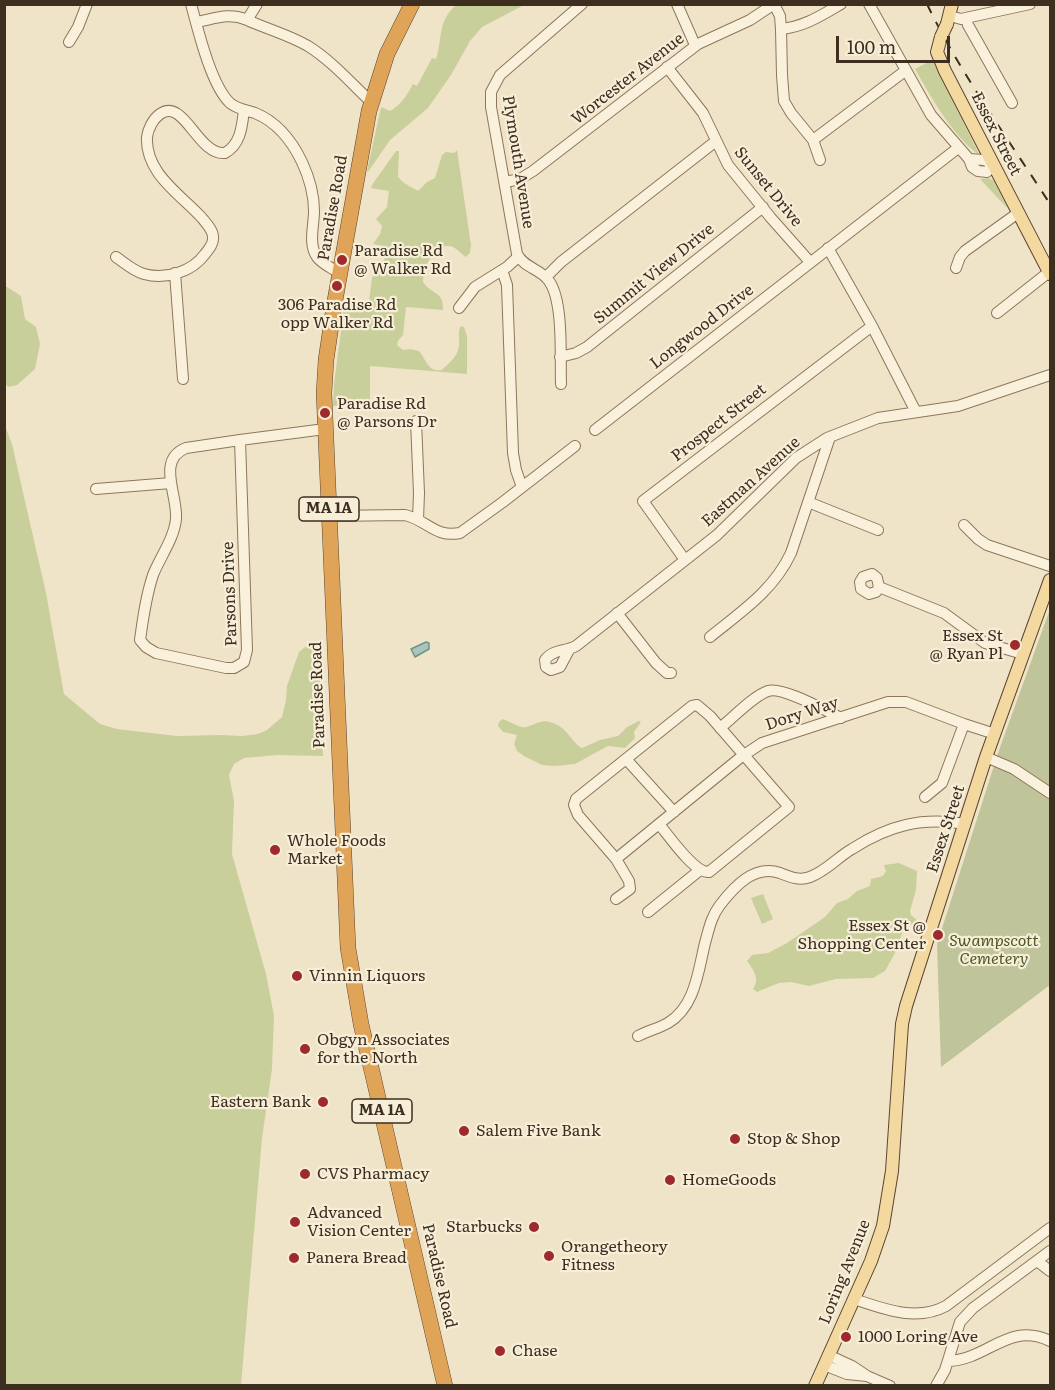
<!DOCTYPE html>
<style>
body{margin:0}
#map{position:relative;width:1055px;height:1390px;overflow:hidden;background:#f0e4c8;font-family:Literata,serif}
canvas{display:block}
.frame{position:absolute;inset:0;border:6px solid #3d2e20;pointer-events:none}
.scale{position:absolute;left:836px;top:36px;width:114px;height:27px;box-sizing:border-box;border:3px solid #3d2e20;border-top:0;padding-left:8px;font-size:18px;line-height:21px;white-space:nowrap;color:#3d2e20;-webkit-text-stroke:4px #f7eed8;paint-order:stroke}
</style>
<div id="map">
<canvas width="1055" height="1390"></canvas>
<div class="frame"></div>
<div class="scale">100 m</div>
</div>
<script>
const c = document.querySelector('canvas').getContext('2d');
c.lineJoin = 'round';
function paint(path, color) { c.fillStyle = color; c.fill(path, 'evenodd'); }
function trace(path, color, width, dash) { c.strokeStyle = color; c.lineWidth = width; c.lineCap = dash ? 'butt' : 'round'; c.setLineDash(dash || []); c.stroke(path); }
function write(font, color, halo, rows, align = 'center') {
  c.font = font + ' Literata,serif'; c.lineWidth = 4.5; c.setLineDash([]); c.textBaseline = 'middle'; c.strokeStyle = halo; c.fillStyle = color; for (const [text, x, y, turn = 0] of rows) {
    c.save(); c.translate(x, y); c.rotate((+turn || 0) * Math.PI / 180); c.textAlign = isNaN(turn) ? turn : align; if (halo) c.strokeText(text, 0, 0); c.fillText(text, 0, 0); c.restore();
  }
}
paint(new Path2D(`
 M456 5H524L482 27 470 41 451 75 428 108 390 140 368 172 367 171 381 107 390 111C401 105 407 95 413 84L417 86 432 58 436 59C443 37 437 22 456 5Z
 M932 60 977 150 979 155C952 135 931 97 915 69Z
 M457 150 471 245 470 253 466 257C461 254 456 247 450 246 432 244 424 268 423 282 432 295 444 291 443 310L406 307 403 335 398 341 397 345 403 350 410 349 419 351C427 360 427 372 442 370 449 363 458 356 459 346 460 338 457 333 461 326L464 327 467 336V374L370 366V403L333 406 334 384 345 300 369 302 372 278 384 260 388 247 373 244 380 234 382 226 376 219 387 207 389 191 371 188 372 185 396 151H399L398 177 404 183 418 191 427 182 435 178 442 155 446 152 454 153Z
 M989 178 994 181 1008 209 980 179Z
 M4 285 21 296 25 319 36 327 40 344 35 369 17 385 8 387 4 382Z
 M5 426 12 444 46 593 64 694 100 724 117 729 177 736 221 735 242 736 258 734 267 730 282 717 286 700 287 686 299 652 305 647 314 644 319 652 323 756 277 755 244 758 234 764 229 775 234 801 232 854 266 974 274 1016 272 1069 262 1138 241 1385H5Z
 M503 719C508 721 515 725 521 727 532 729 539 717 553 723 569 729 570 741 582 748L600 740 618 736 627 727 639 721 641 722 634 732 635 738 625 748 608 746 575 764 555 766 542 765 524 756 517 751 514 744 517 735 503 732 498 726 499 722Z
 M899 863 917 871 916 890 910 911 911 915 917 920V922L904 928 895 953 885 971 873 978 836 979 809 986 791 982 779 983 757 992 753 989C760 978 754 971 747 961L752 955 768 953 787 943 825 917 837 903 848 899 857 891 870 886 871 879 883 876 886 871 884 865Z
 M763 894 773 919 762 924 751 898Z`), '#c9cf9b');
paint(new Path2D(`
 M1050 609V985L941 1067 937 944 998 753Z`), '#bfc49a');
const water = new Path2D(`
 M426 642 429 643V649L415 657 411 649Z`);
paint(water, '#a9c4bc');
trace(water, '#6f938a', 1.5);
const minor = new Path2D(`
 M191 4C198 30 211 85 230 103 237 109 246 110 255 113 277 122 292 141 302 162 309 177 314 195 314 211 314 226 308 244 317 257 322 264 332 268 339 273
 M677 4 695 45
 M774 4 780 16 781 29C804 27 822 15 841 4
 M869 4 931 115 969 159 972 167 978 171 987 172 993 164 984 160 969 159
 M950 16 961 19 1030 4
 M966 18 968 25 1012 103
 M247 20C267 29 289 35 308 46 332 61 351 83 372 103
 M196 22C214 19 229 12 247 20L257 4
 M781 29 782 75 784 101 791 113 813 140 820 160
 M69 42 78 27 87 4
 M667 67 703 113 728 165 771 218 810 262
 M813 140 905 71
 M505 182 520 179 533 171 698 44 750 20 774 4
 M828 248 872 326 916 412
 M116 257C125 263 133 271 144 274 166 280 192 272 205 254 209 249 214 243 213 237 213 230 206 223 202 218 180 194 145 173 147 137 148 129 153 119 160 114 184 97 198 156 225 153 241 144 242 126 244 110
 M956 268 960 257 965 251 1018 213
 M502 270 507 285 513 453 516 470 522 487
 M175 273 183 379
 M546 277 561 262 716 141
 M459 308 475 287 507 267 518 257
 M997 313 1049 272
 M560 357 576 353 587 347 763 207
 M561 384C560 358 564 302 549 281 541 269 524 268 517 254L491 107V92L500 75 582 4
 M416 421 419 493 418 520
 M595 430 958 148
 M240 440 186 448C156 460 178 495 176 519 174 539 160 557 153 575 146 596 143 618 140 640L146 647 156 653 226 668H234L244 662 247 650 240 440 325 429
 M96 489 171 483
 M808 502 878 530
 M329 516 405 515C427 520 435 538 460 533L503 502 575 446
 M964 525 978 539 987 545 1050 566
 M685 560 643 501 872 326
 M879 587 876 592 869 594 861 589 860 582 863 577 872 574 877 578 879 587 944 613 985 643 1023 654
 M617 613 656 663 667 673H671
 M710 637C742 611 773 591 791 553L830 437
 M569 650 560 667 551 670 546 667 545 660C553 649 565 652 576 646L717 535 796 458 827 438 878 418 958 406 1050 375
 M720 728C733 718 753 696 768 691 782 686 826 711 841 718
 M986 757 1014 769 1050 793
 M626 759 674 812
 M925 797 942 783 964 724
 M616 859 741 757 762 743 888 702H906L964 724 995 734
 M616 899 630 889 629 881 616 859 578 815 574 805 576 799 692 706 697 705 710 716 789 807 709 872C694 873 669 836 659 824
 M648 912 700 870
 M638 1036C648 1031 659 1028 668 1023 695 1007 698 972 705 943 709 929 711 917 720 905 734 887 754 864 780 873 790 877 799 881 810 877 826 871 838 857 852 849 889 825 922 817 965 824
 M1037 1261 1050 1271
 M854 1299C884 1309 916 1322 946 1306L1050 1228
 M828 1355 852 1366 867 1376 890 1386
 M948 1361C988 1360 1008 1321 1050 1341
 M824 1365 847 1374 867 1376
 M936 1386 945 1370 960 1322 973 1308 1050 1251`);
const major = new Path2D(`
 M947 24 952 4
 M941 37 937 52 945 71 1050 274
 M815 1386 871 1261 883 1226 892 1171 902 1024 906 1006 986 757 1050 580`);
const highway = new Path2D(`
 M412 4 387 54 369 111 334 306 326 360 324 393 348 948 361 1024 445 1386`);
trace(minor, '#8d765c', 12);
trace(major, '#5b4430', 14);
trace(highway, '#5b4430', 16);
trace(minor, '#faf1dc', 10);
trace(major, '#f3d9a0', 12);
trace(highway, '#e0a458', 15);
trace(new Path2D(`
 M927 4C960 73 1009 140 1050 204`), '#3d2e20', 2, [10, 10]);
const majorBridge = new Path2D(`
 M941 37 947 24`);
trace(majorBridge, '#5b4430', 14, []);
trace(majorBridge, '#f3d9a0', 12);
for (const [x, y, r, color] of [
 [342,260,6,"#9e2a2b"],
 [337,286,6,"#9e2a2b"],
 [325,413,6,"#9e2a2b"],
 [1015,645,6,"#9e2a2b"],
 [275,850,6,"#9e2a2b"],
 [938,935,6,"#9e2a2b"],
 [297,976,6,"#9e2a2b"],
 [305,1049,6,"#9e2a2b"],
 [323,1102,6,"#9e2a2b"],
 [464,1131,6,"#9e2a2b"],
 [735,1139,6,"#9e2a2b"],
 [305,1174,6,"#9e2a2b"],
 [670,1180,6,"#9e2a2b"],
 [295,1222,6,"#9e2a2b"],
 [534,1227,6,"#9e2a2b"],
 [549,1256,6,"#9e2a2b"],
 [294,1258,6,"#9e2a2b"],
 [846,1337,6,"#9e2a2b"],
 [500,1351,6,"#9e2a2b"]
]) { const dot = new Path2D(); dot.arc(x, y, r, 0, 2 * Math.PI); c.fillStyle = color; c.fill(dot); trace(dot, '#f7eed8', 2); }
for (const [x, y, w] of [
 [329,509,60],
 [382,1111,60]
]) { const box = new Path2D(); box.roundRect(x - w / 2, y - 12, w, 24, 4.5); c.fillStyle = '#f7eed8'; c.fill(box); trace(box, '#3d2e20', 1.5); }
write('bold 15px', '#3d2e20', null, [
 ["MA 1A",329,509],
 ["MA 1A",382,1111]
]);
write('16px', '#3d2e20', '#f7eed8', [
 ["Worcester Avenue",628,79,-38],
 ["Essex Street",996,134,63],
 ["Plymouth Avenue",518,162,81],
 ["Sunset Drive",768,187,51],
 ["Paradise Road",333,208,-80],
 ["Summit View Drive",654,274,-39],
 ["Longwood Drive",702,327,-38],
 ["Prospect Street",719,423,-38],
 ["Eastman Avenue",751,482,-42],
 ["Parsons Drive",230,594,-92],
 ["Paradise Road",318,695,-92],
 ["Dory Way",802,714,-18],
 ["Essex Street",946,829,-72],
 ["Loring Avenue",845,1272,-68],
 ["Paradise Road",439,1276,77]
]);
write('16px', '#3d2e20', '#f7eed8', [
 ["Paradise Rd",354,251],
 ["@ Walker Rd",354,269],
 ["306 Paradise Rd",337,305,"center"],
 ["opp Walker Rd",337,323,"center"],
 ["Paradise Rd",337,404],
 ["@ Parsons Dr",337,422],
 ["Essex St",1003,636,"right"],
 ["@ Ryan Pl",1003,654,"right"],
 ["Whole Foods",287,841],
 ["Market",287,859],
 ["Essex St @",926,926,"right"],
 ["Shopping Center",926,944,"right"],
 ["Vinnin Liquors",309,976],
 ["Obgyn Associates",317,1040],
 ["for the North",317,1058],
 ["Eastern Bank",311,1102,"right"],
 ["Salem Five Bank",476,1131],
 ["Stop & Shop",747,1139],
 ["CVS Pharmacy",317,1174],
 ["HomeGoods",682,1180],
 ["Advanced",307,1213],
 ["Vision Center",307,1231],
 ["Starbucks",522,1227,"right"],
 ["Orangetheory",561,1247],
 ["Fitness",561,1265],
 ["Panera Bread",306,1258],
 ["1000 Loring Ave",858,1337],
 ["Chase",512,1351]
], 'left');
write('italic 16px', '#4d5a26', '#f7eed8', [
 ["Swampscott",994,941],
 ["Cemetery",994,959]
]);
</script>
